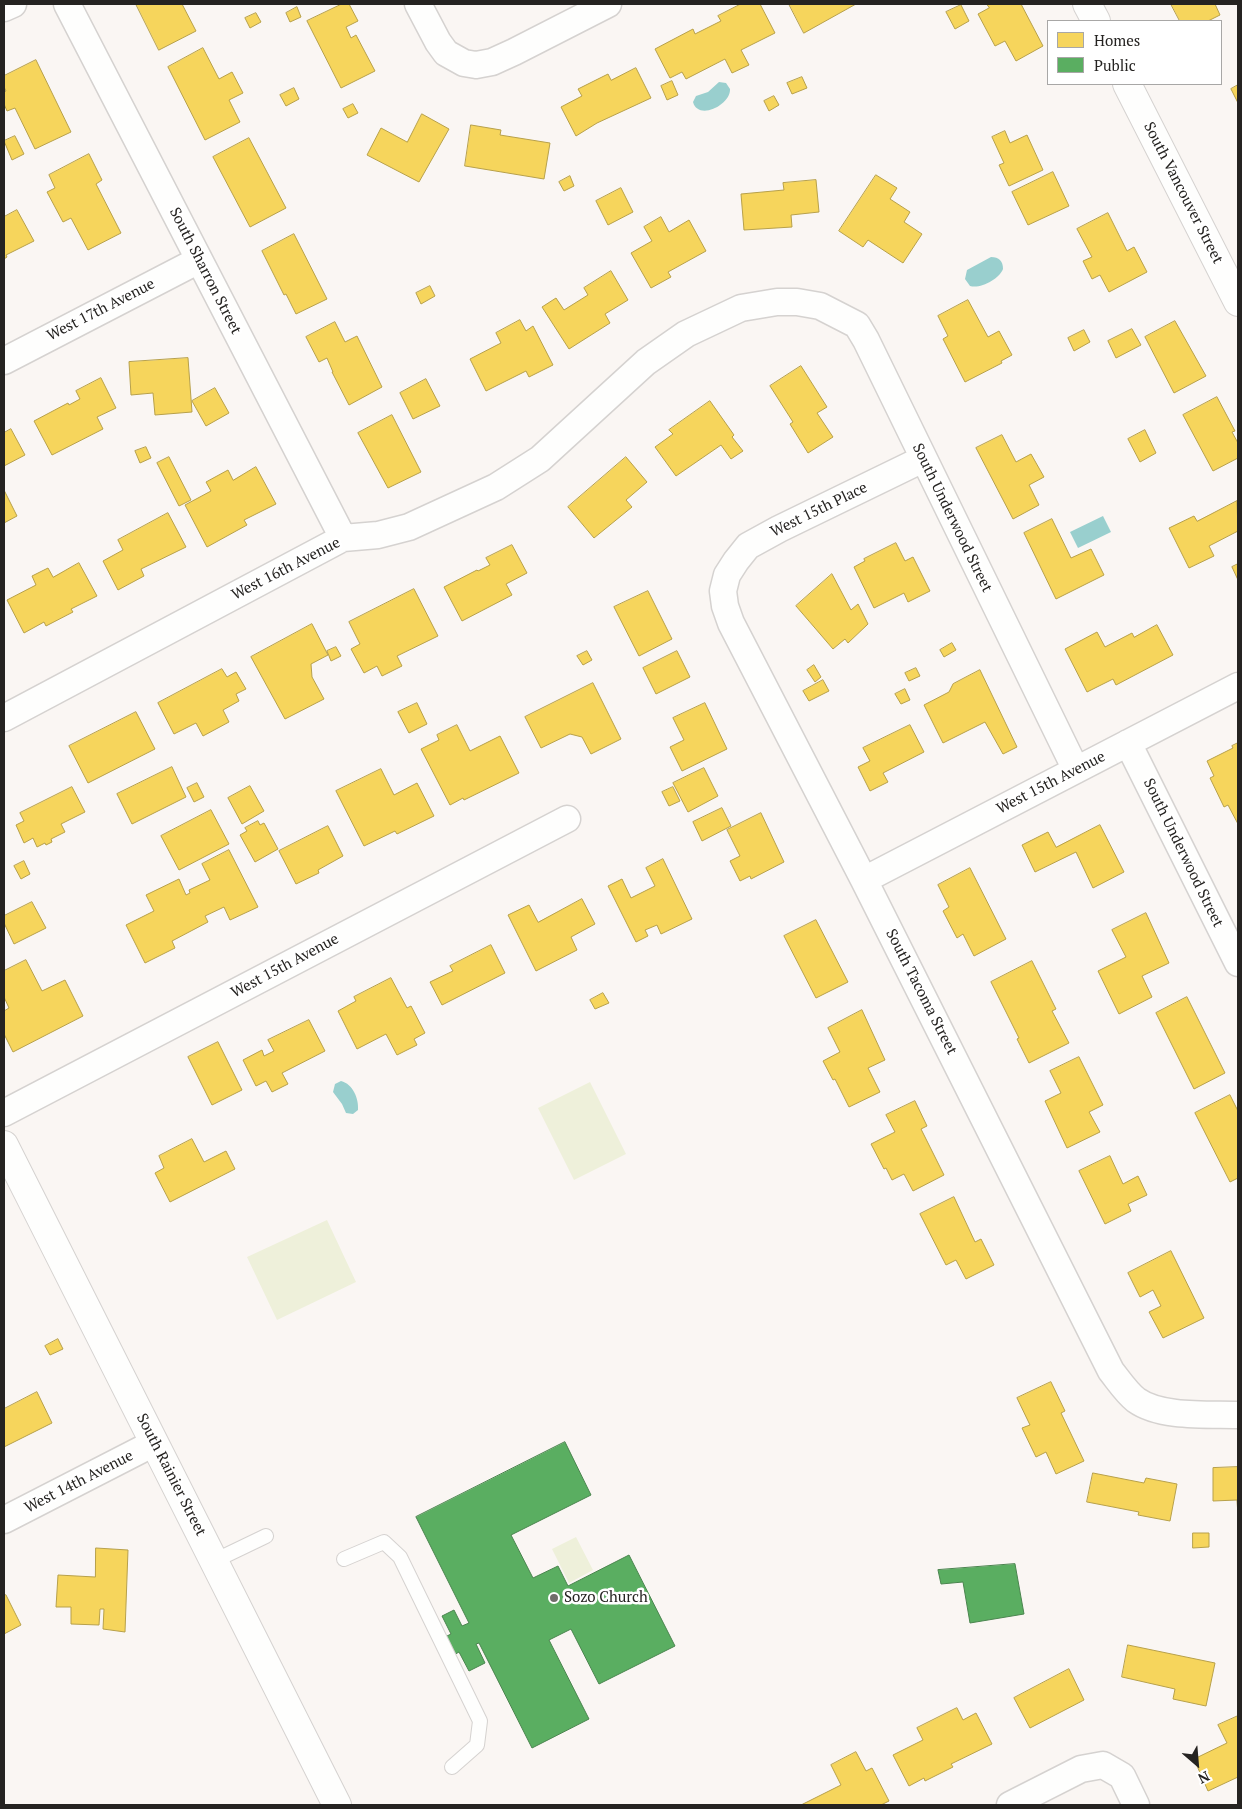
<!DOCTYPE html>
<style>
body{margin:0}
#map{position:relative;width:1242px;height:1809px;overflow:hidden;background:#faf6f3;font-family:"PT Serif",serif}
canvas{display:block}
.frame{position:absolute;inset:0;border:5px solid #252321;pointer-events:none}
.legend{position:absolute;left:1047px;top:20px;width:175px;height:65px;box-sizing:border-box;background:#fff;border:1px solid #a8a7a6;margin:0;padding:6px 9px;list-style:none;font-size:15px;color:#252321}
.legend li{display:flex;align-items:center;gap:10px;height:25px}
.legend b{width:25px;border:1px solid #a8a7a6}
.north{position:absolute;left:1172px;top:1739px;width:50px;height:50px;-webkit-text-stroke:4px #fff;paint-order:stroke;rotate:153deg;font-size:14px;font-weight:700;line-height:20px;text-align:center;color:#252321}
.north::after{content:'';display:block;margin:auto;width:18px;height:22px;background:#252321;clip-path:polygon(50% 0,100% 100%,50% 72%,0 100%)}
</style>
<div id="map">
<canvas width="1242" height="1809"></canvas>
<div class="frame"></div>
<ul class="legend">
<li><b style="height:14px;background:#f6d55c"></b>Homes</li>
<li><b style="height:14px;background:#5aae61"></b>Public</li>
</ul>
<div class="north">N</div>
</div>
<script>
const c = document.querySelector('canvas').getContext('2d');
c.lineJoin = 'round';
function paint(path, color) { c.fillStyle = color; c.fill(path, 'evenodd'); }
function trace(path, color, width, dash) { c.strokeStyle = color; c.lineWidth = width; c.lineCap = dash ? 'butt' : 'round'; c.setLineDash(dash || []); c.stroke(path); }
function write(font, color, halo, rows, align = 'center') {
  c.font = font + ' "PT Serif",serif'; c.lineWidth = 5; c.setLineDash([]); c.textBaseline = 'middle'; c.strokeStyle = halo; c.fillStyle = color; for (const [text, x, y, turn = 0] of rows) {
    c.save(); c.translate(x, y); c.rotate((+turn || 0) * Math.PI / 180); c.textAlign = isNaN(turn) ? turn : align; if (halo) c.strokeText(text, 0, 0); c.fillText(text, 0, 0); c.restore();
  }
}
paint(new Path2D(`
 M590 1082 626 1154 574 1180 538 1108Z
 M327 1220 356 1282 277 1320 247 1257Z
 M576 1537 593 1570 569 1583 552 1549Z`), '#eef0da');
paint(new Path2D(`
 M719 82 726 83 730 89C731 105 698 121 693 102L696 96 708 92Z
 M991 257C999 257 1003 261 1003 269 999 279 981 289 970 286L965 279 967 270Z
 M1103 516 1111 532 1078 548 1070 532Z
 M341 1081C353 1084 359 1099 358 1110L353 1114 346 1113 342 1104 333 1092 335 1084Z`), '#99cfce');
const homes = new Path2D(`
 M136 4H182L196 31 159 50Z
 M342 4H349L358 21 346 27 351 38 356 35 375 71 341 88 307 21Z
 M741 4H760L775 33 741 50 749 65 732 73 725 59 686 79 682 72 670 78 655 49 693 29 695 34 721 21 718 16Z
 M789 4H856L804 33Z
 M987 4H1021L1043 46 1016 61 1005 41 995 46 978 14 989 8Z
 M1171 4H1215L1220 15 1208 21H1180Z
 M961 5 969 21 955 29 946 12Z
 M297 7 301 17 290 22 286 13Z
 M256 13 261 22 250 28 245 18Z
 M203 48 219 79 232 72 243 93 229 100 240 122 205 140 168 67Z
 M36 60 71 132 35 149 15 108 7 111 4 104V92L6 91 4 87V76Z
 M636 68 651 98 597 123 576 136 561 107 582 96 578 89 608 74 611 80Z
 M802 77 807 88 792 94 787 83Z
 M672 81 678 95 667 100 661 86Z
 M1238 85V103L1231 89Z
 M294 88 299 99 286 106 280 95Z
 M774 96 779 105 769 111 764 101Z
 M353 104 358 113 348 118 343 109Z
 M422 114 449 129 419 182 367 155 381 128 407 142Z
 M471 125 501 130 500 135 550 143 544 179 465 166Z
 M1005 131 1010 143 1027 135 1043 170 1009 186 999 165 1004 163 992 137Z
 M15 136 24 154 12 160 4 141Z
 M249 138 286 208 250 227 213 157Z
 M89 154 102 180 96 184 121 233 88 250 71 218 63 222 47 192 55 188 49 175Z
 M1053 172 1069 206 1028 225 1012 192Z
 M876 175 897 188 890 199 910 212 904 222 922 234 903 263 868 240 863 247 839 231Z
 M570 176 574 186 564 191 559 182Z
 M816 180 819 212 791 215 792 227 744 230 741 194 784 190 783 183Z
 M621 188 633 212 608 225 596 201Z
 M17 210 34 241 6 255 7 257 4 259V217Z
 M1108 213 1127 251 1134 247 1147 272 1109 292 1100 275 1092 279 1083 261 1092 257 1077 229Z
 M661 217 669 232 689 220 706 251 668 272 671 277 651 288 631 253 652 241 644 227Z
 M294 234 327 299 296 314 286 294 284 295 262 251Z
 M611 271 628 300 605 314 610 323 569 349 542 307 556 298 564 310 588 295 584 288Z
 M430 286 435 296 421 304 416 293Z
 M968 300 988 337 999 331 1012 355 1001 361 1002 363 965 382 943 339 948 336 938 316Z
 M520 320 526 331 533 326 553 365 529 377 526 371 486 391 470 359 501 343 496 333Z
 M1175 321 1206 376 1174 393 1145 337Z
 M335 322 345 342 357 336 382 387 349 405 332 372H333L327 358 319 362 306 337Z
 M1132 329 1141 345 1116 358 1108 341Z
 M1084 330 1090 342 1074 351 1068 338Z
 M188 358 192 412 155 415 153 393 131 395 129 362Z
 M801 366 827 407 817 413 833 437 808 453 790 424 793 422 770 386Z
 M101 378 116 408 97 417 103 429 52 455 34 421 68 403 69 405 80 399 76 391Z
 M426 379 440 406 413 419 400 393Z
 M215 388 229 413 206 426 192 401Z
 M1217 397 1235 431 1232 432 1238 443V458L1213 471 1183 415Z
 M710 401 734 435 732 437 743 451 731 459 721 445 676 476 655 447 673 434 669 430Z
 M392 415 421 472 388 488 358 433Z
 M11 429 25 455 4 466V433Z
 M1145 430 1156 453 1140 462 1128 439Z
 M1002 435 1016 462 1031 454 1044 477 1029 485 1039 505 1013 519 976 448Z
 M146 447 151 458 140 463 135 451Z
 M169 457 191 500 179 506 157 463Z
 M626 457 647 482 626 500 632 507 594 538 568 507Z
 M256 467 276 504 244 520 247 525 207 547 185 505 211 491 206 482 228 470 233 480Z
 M4 490 17 516 4 523Z
 M1237 501 1238 531 1209 546 1214 556 1189 568 1169 528 1194 516 1197 521Z
 M168 513 186 547 141 569 144 576 118 590 103 561 123 550 118 540Z
 M1052 519 1071 558 1091 549 1104 575 1056 599 1024 533Z
 M896 543 905 561 913 557 930 591 908 602 904 593 874 608 854 567 865 561 864 559Z
 M512 545 527 573 506 584 512 595 462 621 444 587 477 570 478 571 490 565 486 558Z
 M79 563 97 596 71 609 73 612 46 626 44 622 24 633 7 600 36 585 32 576 48 568 53 577Z
 M1238 564V580L1232 567Z
 M832 574 851 610 858 604 868 624 848 643 845 639 833 649 796 606Z
 M414 589 438 636 397 656 402 666 382 676 377 666 364 673 351 649 360 644 349 622Z
 M648 591 672 639 639 656 614 607Z
 M312 624 328 655 311 664 312 677 324 699 285 719 251 657Z
 M1157 625 1173 655 1116 685 1113 679 1087 692 1065 649 1097 632 1105 647 1132 633 1134 637Z
 M952 643 956 650 944 657 940 650Z
 M336 647 341 656 331 661 327 651Z
 M587 651 592 660 583 665 577 656Z
 M677 651 690 677 656 694 643 668Z
 M814 665 821 677 815 682 807 670Z
 M916 668 920 676 909 681 905 673Z
 M222 669 227 677 236 672 246 689 236 694 239 701 223 710 229 722 203 736 196 723 174 734 158 703Z
 M980 670 1017 747 1003 754 985 722 943 743 924 705 949 692 953 684Z
 M823 680 829 691 809 701 803 691Z
 M593 683 621 739 591 754 582 737 570 734 541 748 525 717Z
 M905 689 910 700 901 704 895 694Z
 M417 703 427 724 409 733 398 712Z
 M705 703 727 749 682 771 670 747 684 740 673 718Z
 M136 712 155 749 88 783 69 746Z
 M457 725 470 751 500 736 519 773 464 800 463 798 450 805 421 749 439 740 437 735Z
 M910 725 924 752 883 773 888 782 870 791 858 767 870 761 863 748Z
 M1238 743V824L1228 805 1224 807 1210 778 1214 776 1207 761 1233 748 1232 746Z
 M172 767 186 797 132 824 117 794Z
 M704 768 718 796 688 812 673 783Z
 M381 769 394 795 417 783 434 816 397 834 395 831 364 846 336 791Z
 M197 783 204 797 194 802 187 788Z
 M250 786 264 811 242 824 228 798Z
 M72 787 85 812 61 824 65 832 51 839 52 842 46 845 45 843 37 847 33 838 24 843 16 825 24 821 20 813Z
 M673 787 680 801 669 806 662 792Z
 M722 808 731 826 702 841 693 822Z
 M211 810 229 844 179 870 161 836Z
 M761 813 784 862 751 879 750 876 740 881 730 861 740 856 727 830Z
 M258 821 260 825 264 823 278 849 255 862 240 835 247 831 245 828Z
 M1100 825 1124 872 1093 888 1076 852 1035 872 1022 845 1048 832 1056 847Z
 M328 826 343 856 318 870 319 873 296 884 279 851Z
 M229 850 258 907 230 920 224 907 205 916 208 922 172 941 175 948 145 963 126 925 154 911 146 895 179 879 186 895 190 893 189 890 210 880 202 864Z
 M663 859 692 919 661 934 657 925 645 930 648 936 636 942 608 886 622 879 631 898 655 886 646 868Z
 M24 861 30 874 21 879 14 866Z
 M970 868 1006 939 974 956 963 934 957 938 943 911 949 907 938 885Z
 M582 899 595 924 571 937 577 950 536 971 508 915 529 905 538 922Z
 M32 902 46 928 14 944 4 923V916Z
 M1146 913 1169 963 1142 976 1152 997 1119 1014 1098 971 1126 957 1112 930Z
 M816 920 848 982 816 998 784 936Z
 M491 945 505 973 442 1005 430 982 453 971 450 966Z
 M26 960 42 991 65 980 83 1016 13 1052 4 1034V1011L9 1008 4 997V971Z
 M1032 961 1056 1009 1052 1011 1069 1043 1029 1063 1017 1039 1019 1038 991 982Z
 M391 978 407 1008 411 1006 425 1033 414 1039 417 1045 397 1055 386 1034 357 1049 338 1011 356 1001 354 997Z
 M603 993 609 1003 595 1009 590 1000Z
 M1187 997 1225 1073 1194 1089 1156 1013Z
 M862 1010 885 1060 868 1068 880 1092 849 1107 835 1079 833 1080 823 1061 840 1052 828 1028Z
 M309 1020 325 1051 282 1073 288 1084 272 1092 266 1081 256 1086 243 1060 262 1050 264 1056 274 1051 268 1040Z
 M218 1042 242 1090 212 1105 188 1057Z
 M1079 1057 1103 1105 1089 1112 1100 1132 1067 1148 1045 1101 1061 1093 1050 1071Z
 M1230 1095 1238 1111V1178L1230 1182 1195 1113Z
 M915 1101 927 1126 921 1129 944 1175 913 1191 904 1174 892 1180 886 1168 884 1169 871 1144 895 1132 886 1115Z
 M192 1139 204 1162 226 1151 235 1169 170 1202 155 1173 164 1168 159 1156Z
 M1110 1156 1123 1184 1138 1176 1147 1195 1128 1204 1131 1211 1105 1224 1079 1171Z
 M954 1197 975 1242 981 1239 994 1265 966 1279 956 1260 946 1265 920 1214Z
 M1171 1251 1204 1318 1163 1338 1149 1312 1161 1306 1153 1290 1140 1297 1128 1273Z
 M58 1339 63 1349 50 1355 45 1346Z
 M1051 1382 1065 1411 1061 1413 1084 1461 1056 1474 1046 1452 1036 1457 1022 1428 1030 1425 1017 1398Z
 M37 1392 52 1423 4 1447V1409Z
 M1238 1467V1516L1237 1500 1213 1501V1468Z
 M1093 1473 1144 1483 1146 1478 1177 1484 1170 1521 1138 1515 1139 1512 1087 1502Z
 M1193 1533H1209V1547L1193 1548Z
 M96 1548 128 1550 125 1632 103 1629 104 1609H100L99 1625 71 1624V1607H56L58 1575 95 1577Z
 M6 1595 21 1625 4 1634V1596Z
 M1128 1645 1215 1663 1206 1706 1173 1699 1175 1689 1122 1677Z
 M1069 1669 1084 1700 1030 1728 1014 1698Z
 M957 1708 963 1720 976 1713 992 1744 951 1764 953 1767 925 1781 924 1778 909 1786 893 1755 923 1740 917 1728Z
 M1238 1716V1777L1208 1791 1194 1759 1227 1743 1218 1725Z
 M856 1752 866 1771 872 1768 889 1801 881 1805H801L841 1785 831 1765Z`);
paint(homes, '#f6d55c');
trace(homes, '#b7a04a', 1);
const public = new Path2D(`
 M565 1442 591 1495 511 1535 533 1578 558 1566 568 1586 629 1555 675 1646 599 1684 571 1629 549 1640 589 1719 532 1748 479 1643 476 1644 485 1663 469 1671 459 1652 452 1656 443 1638 451 1634 442 1616 454 1610 462 1626 469 1623 416 1517Z
 M1015 1564 1024 1614 970 1623 963 1582 941 1584 938 1570Z`);
paint(public, '#5aae61');
trace(public, '#4a844e', 1);
const service = new Path2D(`
 M344 1559 384 1542 400 1557 480 1721 477 1745 452 1767
 M214 1561 266 1536`);
const minor = new Path2D(`
 M67 4 343 538
 M418 4 438 42 446 53 464 63 476 65 492 62 514 52 608 4
 M4 8 13 4
 M4 361 199 260
 M923 459 779 529 748 546 736 561 727 575 723 591 725 606 731 623 864 880 1111 1371C1119 1381 1126 1392 1136 1400 1161 1418 1209 1414 1238 1415
 M4 718 343 538 378 535 409 527 496 487 540 459 646 362 686 334 741 308 777 302H797L820 306 857 325 866 340 1076 770
 M1128 743 1238 963
 M864 880 1238 686
 M4 1113 567 819
 M4 1520 154 1443
 M1010 1805 1081 1769 1103 1765 1122 1776 1136 1805`);
const tertiary = new Path2D(`
 M1087 4 1096 21
 M1127 84 1238 302
 M4 1145 337 1805`);
trace(service, '#d5d2d0', 16);
trace(minor, '#d5d2d0', 29);
trace(tertiary, '#d5d2d0', 30);
trace(service, '#fefefd', 14);
trace(minor, '#fefefd', 26);
trace(tertiary, '#fefefd', 28);
for (const [x, y, r, color] of [
 [554,1598,5,"#706d6a"]
]) { const dot = new Path2D(); dot.arc(x, y, r, 0, 2 * Math.PI); c.fillStyle = color; c.fill(dot); trace(dot, '#fff', 2); }
write('15px', '#252321', '#fff', [
 ["South Vancouver Street",1183,193,63],
 ["South Sharron Street",205,271,63],
 ["West 17th Avenue",101,310,-27],
 ["West 15th Place",819,510,-26],
 ["South Underwood Street",952,518,64],
 ["West 16th Avenue",286,569,-27],
 ["West 15th Avenue",1051,783,-27],
 ["South Underwood Street",1183,853,64],
 ["West 15th Avenue",285,966,-28],
 ["South Tacoma Street",921,992,63],
 ["South Rainier Street",171,1475,63],
 ["West 14th Avenue",79,1482,-27]
]);
write('15px', '#252321', '#fff', [
 ["Sozo Church",564,1598]
], 'left');
</script>
